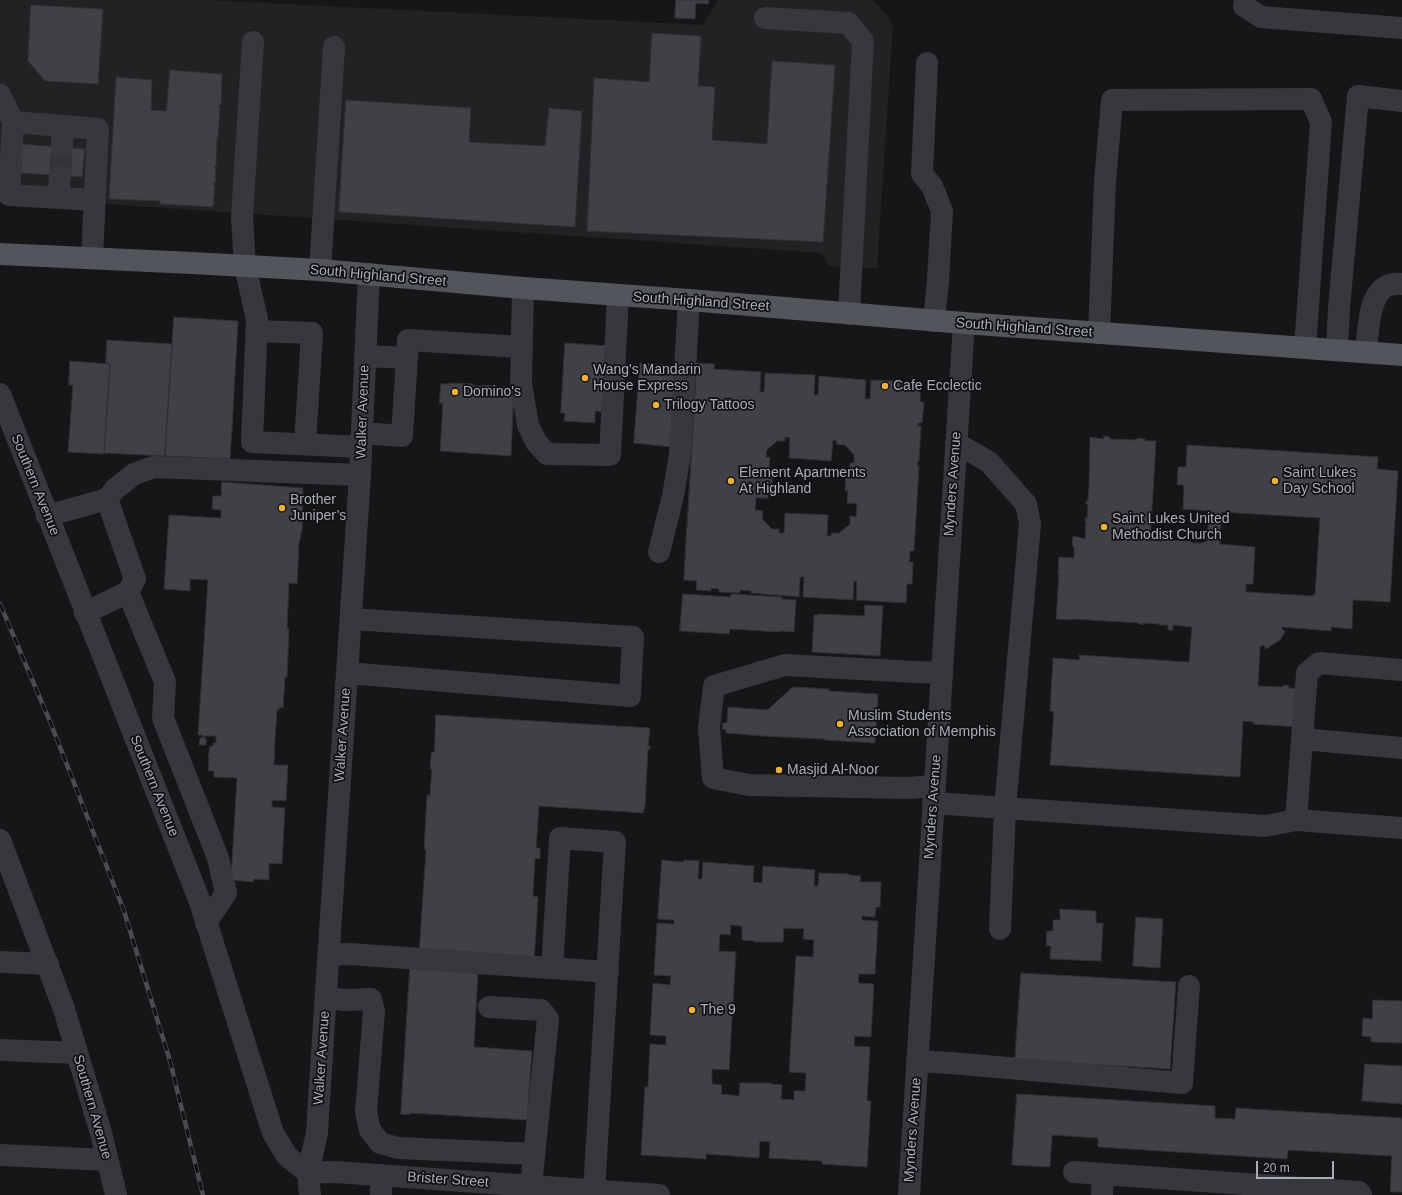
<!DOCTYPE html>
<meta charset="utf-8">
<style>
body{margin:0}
#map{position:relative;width:1402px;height:1195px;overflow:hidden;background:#161618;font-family:Helvetica,sans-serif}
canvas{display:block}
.scale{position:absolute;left:1256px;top:1161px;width:78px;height:18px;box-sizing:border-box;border:2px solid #a8adb8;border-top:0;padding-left:5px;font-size:12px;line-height:14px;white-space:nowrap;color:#a8adb8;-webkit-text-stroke:3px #111113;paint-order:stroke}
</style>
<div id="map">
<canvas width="1402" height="1195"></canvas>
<div class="scale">20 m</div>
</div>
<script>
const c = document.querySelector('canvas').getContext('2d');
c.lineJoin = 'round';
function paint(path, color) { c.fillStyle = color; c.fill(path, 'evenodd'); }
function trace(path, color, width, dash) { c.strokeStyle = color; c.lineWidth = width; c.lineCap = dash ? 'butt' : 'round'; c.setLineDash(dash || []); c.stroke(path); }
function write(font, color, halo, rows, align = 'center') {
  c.font = font + ' Helvetica,sans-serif'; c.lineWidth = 3.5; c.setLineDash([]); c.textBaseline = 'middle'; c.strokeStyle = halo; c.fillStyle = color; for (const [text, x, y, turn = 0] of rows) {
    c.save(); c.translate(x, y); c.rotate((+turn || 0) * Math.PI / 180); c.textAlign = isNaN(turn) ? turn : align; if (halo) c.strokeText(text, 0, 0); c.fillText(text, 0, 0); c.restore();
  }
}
paint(new Path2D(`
 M0 0H206L703 25 718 0H874L893 24 877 268 829 266 822 253 106 204 0 203Z`), '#222225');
const building = new Path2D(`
 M676 0H709L708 4 696 3 695 19 675 18Z
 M31 5 103 9 98 84 45 81 28 61Z
 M652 33 701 36 698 86 715 87 712 140 767 144 772 61 835 65 823 242 587 231 594 78 649 82Z
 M170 70 222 74V76L221 105H219V107H220L218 137H217V139L216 166H215L214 168H216L215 183H213V185H215L213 207 160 204V201L109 199 116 77 152 80 151 110 166 111Z
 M346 100 471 108 469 142 545 146 549 108 582 111 575 227 339 212Z
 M22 144 85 149 82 177 21 173Z
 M174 317 238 321 232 429 230 459 165 456Z
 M107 340 172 344 165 456 104 453 110 364 106 363Z
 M565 343 609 346 605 412 595 411V423L564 421 565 413H561Z
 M70 361 110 364 104 454 68 452 73 385H69Z
 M640 363 678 366 672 447 634 443Z
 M697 363 715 364 714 369 761 372 760 392H764L765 373 815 375 814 395H818L819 376 866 380 865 399H870L871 380 921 382 920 402H924L922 423H918V426H921L919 461H918L917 466H919L914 551H910L909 562H913L912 584H907L906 603 856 600 857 581H854L853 600 803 597 804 577H800L799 597 751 593V591L740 590V593L719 592V589L711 588V591L696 590 697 581 684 580ZM785 437 790 438 789 458 831 461 833 440 837 441 836 444 845 445 854 455V463H850L849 475H846L845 491H848L847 503 857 504 856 517 850 516V524L839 533H831V536H827L828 515 785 513 784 533H779V529H772L762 519 763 511 755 510 756 498H768V486H772V470H769L770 458 766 457 767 450 777 441H785Z
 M449 383 473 384V386H483V385L494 386V387H506V388H514L511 456 440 451 443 403H439L441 384H449Z
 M1104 436 1110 437V439L1137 440V438L1145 439V441H1156L1150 542V540L1162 541V540L1190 541 1192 543H1203L1204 542H1207L1209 511 1183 509 1184 485H1177L1178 467H1186L1187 445 1378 457 1377 469 1398 471 1390 602 1353 600 1352 629 1331 627V631L1283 627 1281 628 1285 632 1280 640 1266 649 1263 645 1260 647 1258 686 1283 687V685L1289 686V688L1301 689 1299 727 1253 724 1254 722 1243 721 1240 777 1050 765 1054 711H1050L1053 658 1080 660 1079 655 1189 662 1192 627 1173 625V630H1168V625H1159V624L1143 623V625L1139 624V623L1073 619V620L1056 619 1059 574H1058L1059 557 1074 558V548L1073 547 1072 544 1073 536 1085 539 1086 522 1085 521V518H1087L1088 504H1086V501H1088L1089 487 1090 437 1104 439ZM1222 512 1320 518 1315 595H1313V596L1246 592V584H1253L1255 547 1220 544Z
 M222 482 303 488 302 530 299 542 297 584 289 583 287 628H289L287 678 285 677 283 708 279 707V710H277L275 740 274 765H288L286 801 272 800V807L285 808 282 864 269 863V880L254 879 253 882 231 880 237 778 214 777V771H208L209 759H208L210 746H213V743H216V736H204L203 738H206V745H199L200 738H203L202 735H198L208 580 190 579V591L164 589 169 515 221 518V510L212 509 213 496H221Z
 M683 594 731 597V594L782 597V599L796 600 794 632 780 631 779 632 730 629 729 634 680 631Z
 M865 605 883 606 880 656 812 652 814 615H819V614L864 616Z
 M793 687 829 689V691L878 694 875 743 824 740V739L763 736 726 733V730L722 729 723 723H727L728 707 767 710Z
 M436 715 650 728 648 746H650V749H648L645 806 643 813 539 806 536 848H540V859L535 858 533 896 538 897 534 962 419 955 426 850H424L427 795H430L432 769H430L431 757 432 752H434Z
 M662 860 683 862 684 860 699 861 698 879H702L703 862 754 866 753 882 762 883 763 866 815 870 814 886H818L819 873 849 874V875L861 876 860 882H881L880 907H876L875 917 862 916V920L878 921 875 974H859L858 983 874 984 871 1037 855 1036 854 1046 870 1047 867 1101H871L867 1167 822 1164V1161L769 1158 770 1142 760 1141 759 1158 706 1154V1159L641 1155 645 1087H648L650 1044 666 1045V1036L650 1035 653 983 670 985 671 976 654 975 657 923 674 924V920L658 919ZM731 925 742 926V940L754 941V942H783L784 928 804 929 803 939 814 940 813 957 796 956 789 1072 806 1073 805 1091H794V1100L781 1099 782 1085 771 1084V1083H740L739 1096 721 1094 722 1085 712 1084V1069L729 1070 736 952 719 951 720 934 730 935Z
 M1060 909 1096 911V923H1103L1101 961 1050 959 1051 946H1046L1047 931H1053V920H1060Z
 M1136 917 1163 919 1160 968 1133 966Z
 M410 968 478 972 474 1047 532 1051 527 1120 410 1113V1115L401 1114Z
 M1021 973 1176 982 1170 1069 1015 1060Z
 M1373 1000 1402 1001V1043L1371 1042V1037L1362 1036 1363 1018 1372 1019Z
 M1365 1064 1402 1066V1104L1362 1101Z
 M1017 1094 1215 1106V1118L1235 1119 1236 1108 1402 1118V1192H1390L1392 1156 1288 1150 1287 1159 1098 1147V1138L1052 1135 1050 1167 1012 1165Z`);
paint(building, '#404145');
trace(building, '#303034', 1);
trace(new Path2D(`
 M60 176 62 147`), '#333438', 22, [22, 11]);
trace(new Path2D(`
 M1245 0 1244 6 1261 17 1402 28
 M765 18 848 23 863 41 849 314
 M253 42 242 217 245 266 257 319 252 442 361 447
 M927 63 922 174 932 186 942 211 938 281 934 321
 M0 95 13 122 98 129 92 258
 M13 122 9 195 94 200
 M62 147 63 126
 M58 198 60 176
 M320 270 334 47
 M523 288 521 384 528 425 536 442 547 454 610 455 618 295
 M257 331 312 333 305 444
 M1099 333 1105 182 1112 100 1311 99 1321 122 1305 348
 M1337 350 1339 308 1358 96 1402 101
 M1366 352C1369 329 1367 279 1402 284
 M365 356 407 358
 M0 394 200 902 273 1133 287 1156 308 1173
 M362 433 402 436 408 340 521 347
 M956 443 989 462 1026 504 1030 524 1005 808 1000 929
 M47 516 107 499 115 489 134 474 154 467 360 475
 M659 552 673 496 680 454 689 300
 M128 592 165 682 163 718 218 858 226 893 206 923
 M85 613 128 592 135 579 107 499
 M1402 670 1319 663 1307 673 1296 820 1402 828
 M347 673 630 696 633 637 351 619
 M1302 739 1402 748
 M934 786 908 788 749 785 713 778 709 728 714 686 785 665 916 672 942 673
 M933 803 1265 826 1296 820
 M0 840 64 1009 101 1133 116 1195
 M328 955 349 954 608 972
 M0 962 48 964
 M552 968 560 838 615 842 594 1191
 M326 998 345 1000 371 999 374 1011 366 1112 370 1130 380 1143 398 1148 534 1154
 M489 1007 541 1010 548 1019 531 1186
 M0 1050 77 1053
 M917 1061 950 1063 1182 1083 1189 986
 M0 1155 107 1160
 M1074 1172 1359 1192 1361 1195
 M308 1173 335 1172 659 1195
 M310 1195 308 1173 317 1133 318 1115 360 475 369 274
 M381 1195V1175
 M909 1195 964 323
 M1102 1195 1103 1174`), '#37383d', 22);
trace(new Path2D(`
 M0 254 192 263 320 270 523 288 689 300 964 323 1402 355`), '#53555c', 22);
const rail = new Path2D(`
 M0 604 51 724 124 911 170 1061 203 1195`);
trace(rail, '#4a4c52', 4.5);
trace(rail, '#111113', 3, [9]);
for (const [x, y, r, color] of [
 [585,378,4,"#f2b134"],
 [885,386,4,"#f2b134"],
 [455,392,4,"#f2b134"],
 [656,405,4,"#f2b134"],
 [731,481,4,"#f2b134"],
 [1275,481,4,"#f2b134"],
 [282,508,4,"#f2b134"],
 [1104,527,4,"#f2b134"],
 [840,724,4,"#f2b134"],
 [779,770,4,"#f2b134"],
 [692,1010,4,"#f2b134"]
]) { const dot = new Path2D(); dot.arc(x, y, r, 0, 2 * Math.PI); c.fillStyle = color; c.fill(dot); trace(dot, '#111113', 1.5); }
write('14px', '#a8adb8', '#111113', [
 ["South Highland Street",378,276,5],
 ["South Highland Street",701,302,4],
 ["South Highland Street",1024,328,4],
 ["Walker Avenue",363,412,-88],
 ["Mynders Avenue",953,484,-86],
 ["Southern Avenue",35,485,68],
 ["Walker Avenue",343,735,-86],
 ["Southern Avenue",154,786,68],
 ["Mynders Avenue",933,807,-86],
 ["Walker Avenue",322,1058,-86],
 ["Southern Avenue",92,1107,74],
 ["Mynders Avenue",913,1130,-86],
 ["Brister Street",448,1180,4]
]);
write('14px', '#a8adb8', '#111113', [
 ["Wang's Mandarin",593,370],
 ["House Express",593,386],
 ["Cafe Ecclectic",893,386],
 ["Domino's",463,392],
 ["Trilogy Tattoos",664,405],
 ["Element Apartments",739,473],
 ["At Highland",739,489],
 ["Saint Lukes",1283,473],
 ["Day School",1283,489],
 ["Brother",290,500],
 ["Juniper’s",290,516],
 ["Saint Lukes United",1112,519],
 ["Methodist Church",1112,535],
 ["Muslim Students",848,716],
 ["Association of Memphis",848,732],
 ["Masjid Al-Noor",787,770],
 ["The 9",700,1010]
], 'left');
</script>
